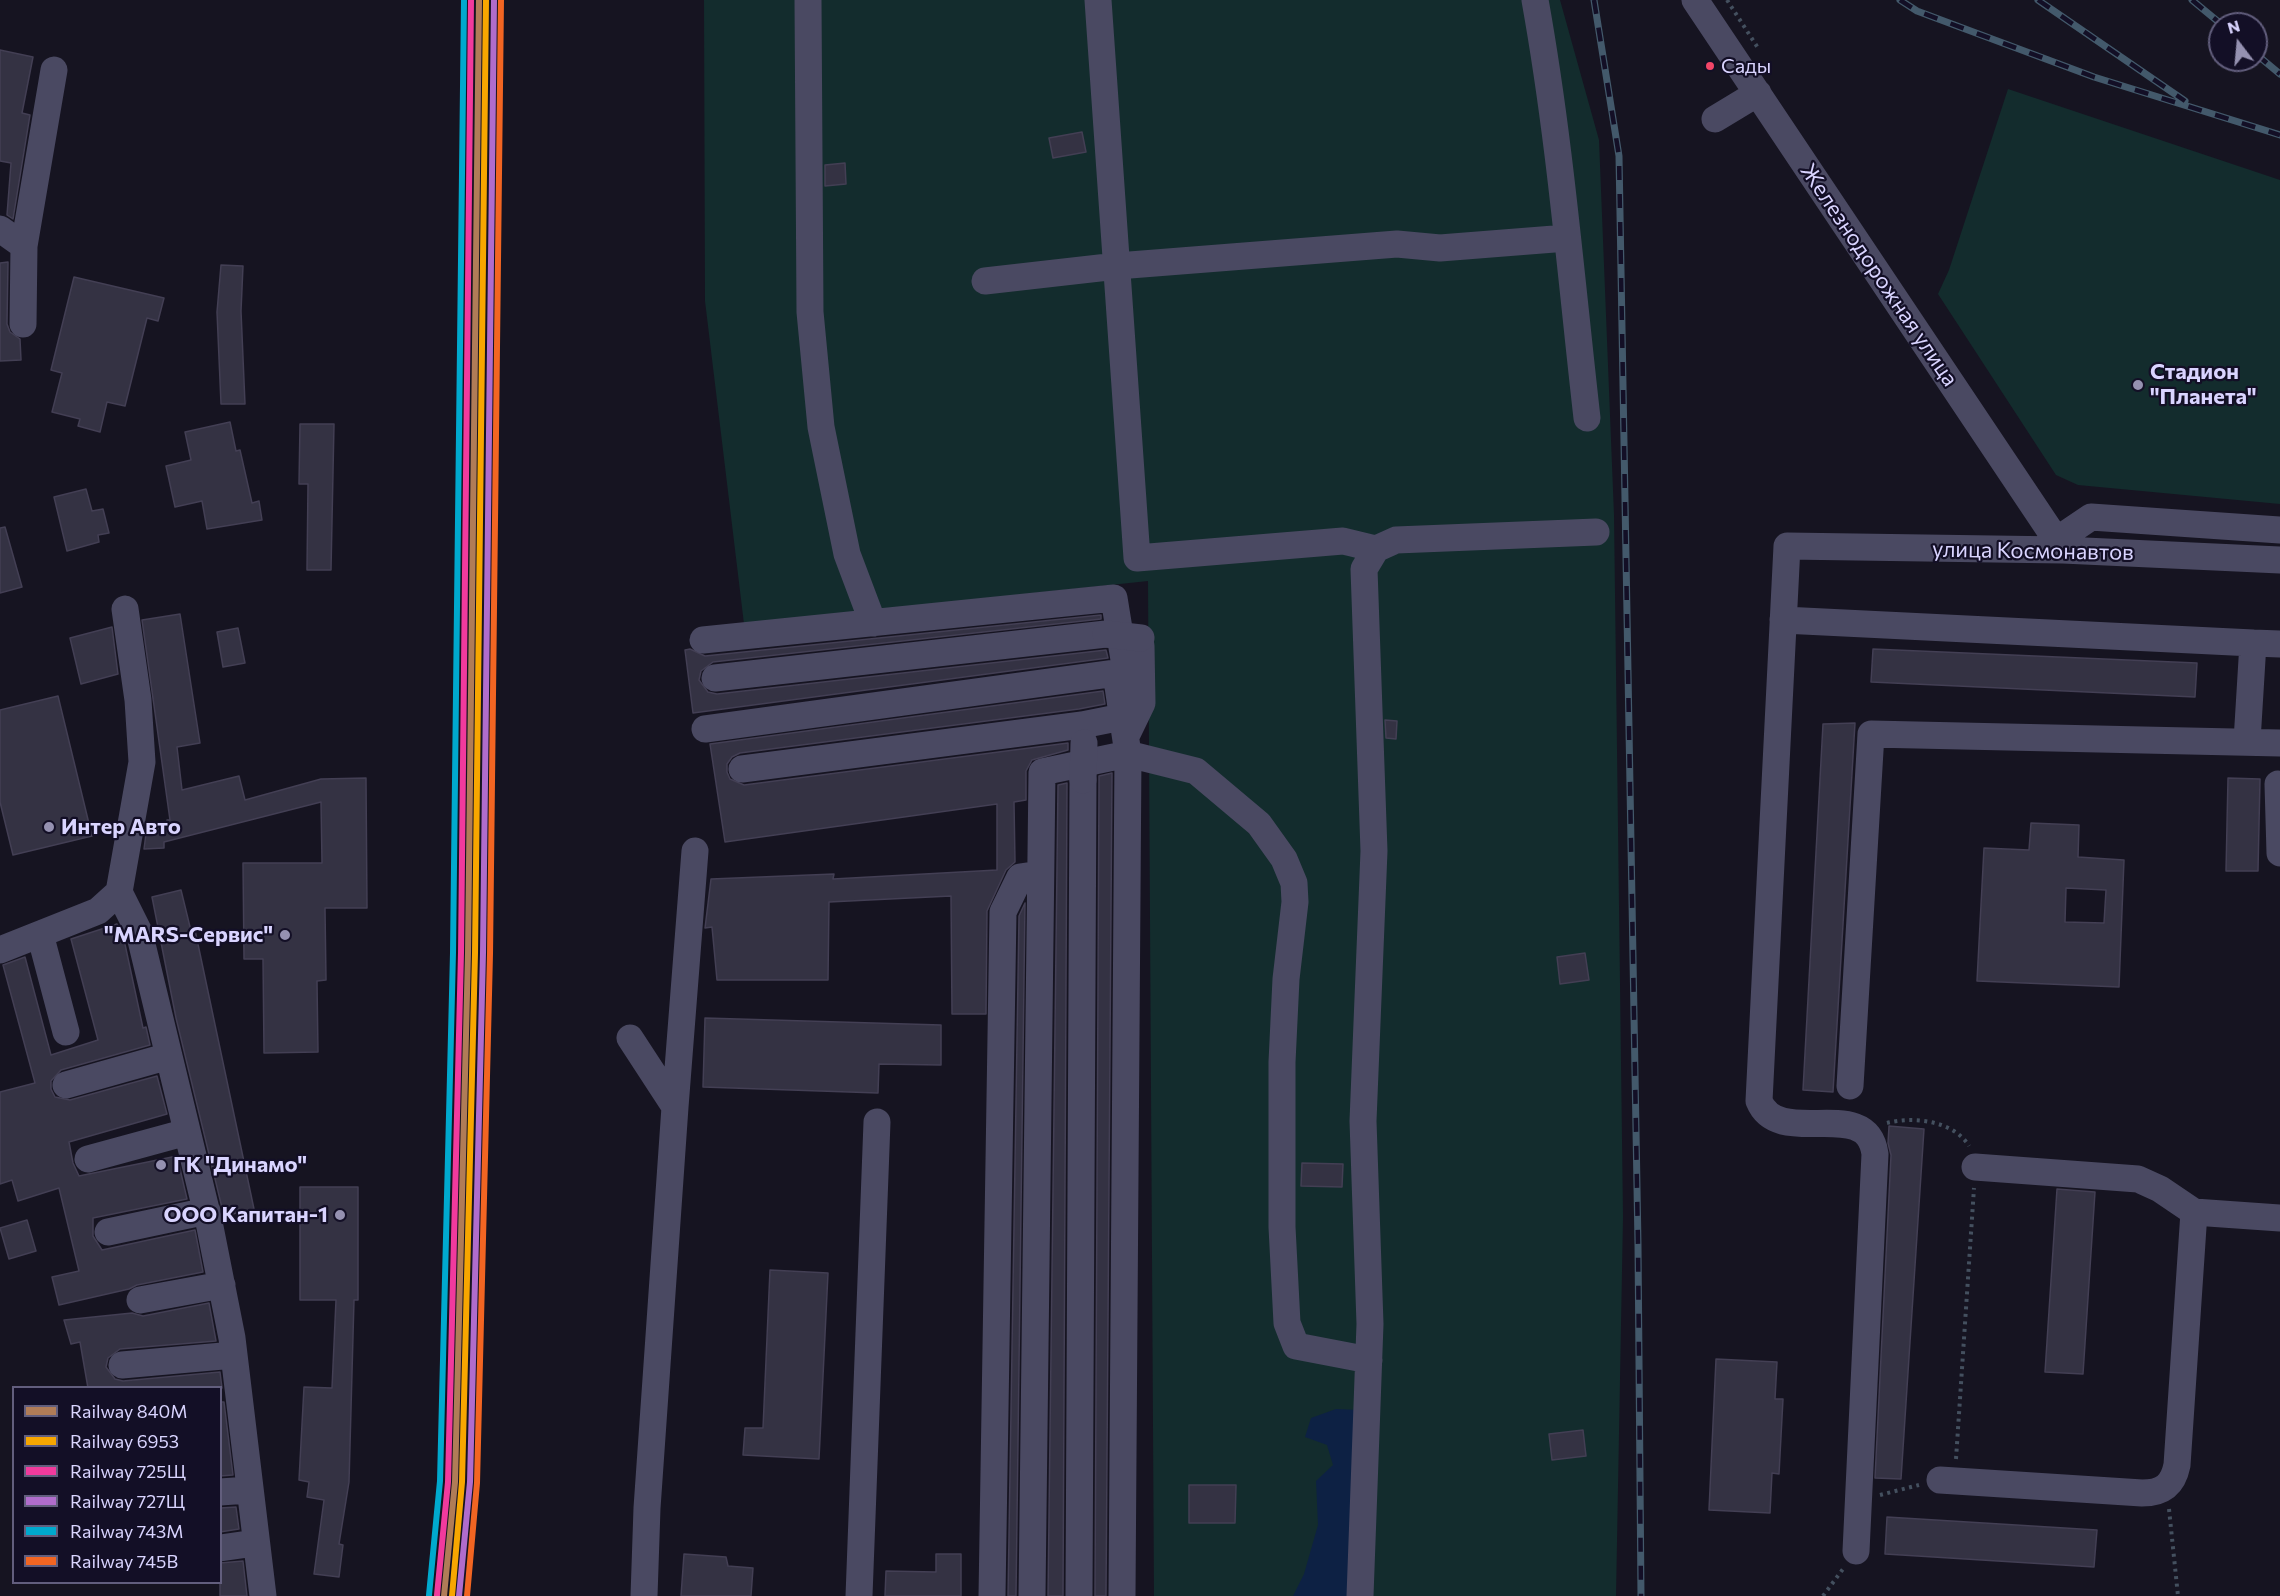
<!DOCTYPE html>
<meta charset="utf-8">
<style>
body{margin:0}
#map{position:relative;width:2280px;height:1596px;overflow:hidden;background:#161421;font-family:Commissioner,sans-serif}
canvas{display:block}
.legend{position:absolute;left:12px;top:1386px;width:210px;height:198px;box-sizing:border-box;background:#130f26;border:2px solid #625e7d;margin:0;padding:8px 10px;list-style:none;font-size:18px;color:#d9d4ff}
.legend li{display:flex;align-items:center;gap:12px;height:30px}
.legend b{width:30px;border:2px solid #625e7d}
.north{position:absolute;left:2208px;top:12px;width:60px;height:60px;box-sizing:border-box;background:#130f26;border:2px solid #625e7d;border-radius:50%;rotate:344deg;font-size:16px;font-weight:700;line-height:24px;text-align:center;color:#d9d4ff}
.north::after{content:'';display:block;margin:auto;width:21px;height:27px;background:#9591b1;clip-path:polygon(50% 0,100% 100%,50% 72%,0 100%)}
</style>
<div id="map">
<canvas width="2280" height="1596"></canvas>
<ul class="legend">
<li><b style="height:8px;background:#b07c57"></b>Railway 840М</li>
<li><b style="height:8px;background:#f7a600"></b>Railway 6953</li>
<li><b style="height:8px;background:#f13a9d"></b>Railway 725Щ</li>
<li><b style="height:8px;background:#b06ccc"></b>Railway 727Щ</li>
<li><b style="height:8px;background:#00a9ce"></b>Railway 743М</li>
<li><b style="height:8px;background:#f26522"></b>Railway 745В</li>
</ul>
<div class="north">N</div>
</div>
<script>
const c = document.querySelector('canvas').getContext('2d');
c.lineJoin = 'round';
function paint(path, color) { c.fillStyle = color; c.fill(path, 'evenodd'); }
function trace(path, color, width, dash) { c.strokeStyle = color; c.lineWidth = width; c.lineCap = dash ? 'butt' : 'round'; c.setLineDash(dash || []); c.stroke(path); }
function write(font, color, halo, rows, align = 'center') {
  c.font = font + ' Commissioner,sans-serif'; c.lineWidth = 4.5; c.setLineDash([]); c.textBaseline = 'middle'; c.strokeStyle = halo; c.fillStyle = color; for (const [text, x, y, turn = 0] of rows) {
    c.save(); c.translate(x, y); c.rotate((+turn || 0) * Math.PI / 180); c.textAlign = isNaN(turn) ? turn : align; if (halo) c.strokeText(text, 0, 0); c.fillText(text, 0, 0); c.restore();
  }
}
paint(new Path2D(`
 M704 0H1560L1599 140 1614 515 1623 1217 1616 1596H1154L1148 581 744 624 705 301Z
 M2008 89 2280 180V504L2078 485 2056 475 1938 294 1949 270Z`), '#132c2d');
paint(new Path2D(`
 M1336 1409 1360 1410 1349 1596H1293L1304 1574 1318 1525 1316 1481 1333 1465 1327 1445 1305 1437 1311 1418Z`), '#0d2144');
const building = new Path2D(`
 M0 50 33 57 22 113 30 115 13 219 7 215 11 163 0 161Z
 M1082 132 1086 152 1053 158 1049 138Z
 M845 163 846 184 825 186V165Z
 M8 262 7 324 10 332 20 339 21 360 0 361V263Z
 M221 265 243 266 241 311 245 404H221L217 312Z
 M74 277 164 298 158 321 147 318 125 406 107 402 100 432 78 426 80 419 52 412 62 373 51 370Z
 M230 422 236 451 240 450 252 503 259 501 262 520 207 529 202 501 175 507 166 466 191 460 185 432Z
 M300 424H334L331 570H307L308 484H299Z
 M86 489 92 511 103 509 109 533 98 535 99 542 67 551 54 497Z
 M5 527 22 587 0 593V528Z
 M180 614 200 743 177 747 182 790 239 776 245 800 321 779 366 778 367 908H325L326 980 317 981 318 1052 264 1053 263 959H244L243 863H322L321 802 164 842V848L144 849 147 826H167V820H170L142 620Z
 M1101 615V619L713 662 701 671 699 680 708 692 717 694 1106 650 1108 658 693 713 685 650 690 649 705 656Z
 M112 627 118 674 81 684 70 638Z
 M238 628 245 663 223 667 217 632Z
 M1873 649 2197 663 2195 697 1871 682Z
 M1103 691 1105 704 1079 709 740 753 732 757 727 764V772L730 779 744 785 1068 743V750L1032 760 1026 771V800L1014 802 1015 862 1006 870 987 911 986 1014H952L951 896 829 902 828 980H717L712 927 705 928 711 879 834 874 833 879 997 870V804L725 842 710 744Z
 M58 696 92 836 13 855 0 802V710Z
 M1385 720 1397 721 1396 739 1386 738Z
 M1855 723 1833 1092 1803 1090 1823 724Z
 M1112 773 1106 1596H1095L1099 780V776Z
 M2228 778 2260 779 2258 871H2226Z
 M1067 783 1063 1596H1048L1058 785Z
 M2031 823 2079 825 2078 857 2124 860 2119 987 1977 981 1984 848 2029 850ZM2066 888 2106 890 2104 923 2065 922Z
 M181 890 191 931 195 930 254 1209 224 1216 176 1018 152 897Z
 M1025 903 1016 1596H1008L1019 916Z
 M117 924 123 935 143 1028 146 1027 150 1045 61 1070 51 1081V1089L55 1097 70 1100 157 1076 167 1114 69 1142 73 1163 79 1176 177 1156 187 1199 93 1218V1236L102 1250 195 1230 203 1272 137 1285 129 1289 59 1305 52 1277 79 1271 59 1188 18 1201 12 1180 0 1184V1092L35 1083 3 965 25 957 51 1055 98 1040 71 939Z
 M1585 953 1589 980 1560 984 1557 957Z
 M705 1018 941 1025V1065L879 1064 878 1093 703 1087Z
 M1889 1126 1924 1129 1901 1479 1875 1478 1891 1155 1888 1143Z
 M1302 1163 1343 1164 1342 1187 1301 1186Z
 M300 1187H358V1300H354L349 1482 339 1544 343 1545 339 1577 314 1574 324 1500 307 1497 309 1482 299 1480 304 1387 332 1388 336 1300H300Z
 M2057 1189 2095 1192 2083 1374 2045 1372Z
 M27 1220 36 1251 9 1259 0 1228Z
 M770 1270 828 1273 819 1459 743 1455 745 1428H763Z
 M209 1303 216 1341 120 1349 108 1358 106 1367 115 1379 123 1381 220 1372 222 1388H88L80 1342 71 1344 64 1320 132 1313 143 1316Z
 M1716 1359 1777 1362 1775 1399H1783L1779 1474 1772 1473 1770 1513 1709 1510Z
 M220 1402H224L233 1475 220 1476Z
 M1583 1430 1586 1456 1552 1460 1549 1434Z
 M1189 1485H1236L1235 1523H1189Z
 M236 1507 239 1529 220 1532V1508Z
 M1887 1517 2097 1530 2094 1567 1885 1554Z
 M684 1554 726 1557 728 1566 753 1568 751 1596H681Z
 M936 1554H961V1596H885L886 1571 936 1572Z
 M243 1561 247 1596H220V1563Z`);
paint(building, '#343243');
trace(building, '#433f54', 1.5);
trace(new Path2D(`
 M1727 0 1758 48
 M1887 1123C1914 1116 1954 1121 1969 1146
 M1956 1459 1974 1188
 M1880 1495 1919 1485
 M2169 1509 2178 1596
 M1823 1596 1843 1569`), '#44505f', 4, [3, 4.5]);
trace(new Path2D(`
 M808 0 810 312 821 427 847 554 873 623
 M1098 0 1137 558 1343 541 1376 549
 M1535 0C1560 139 1571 278 1587 418
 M1695 0 2063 550
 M1715 119 1758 93
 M0 229 24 246 54 70
 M985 281 1117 266 1397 244 1440 248 1567 238
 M23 324 24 246
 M2057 540 2091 517 2280 530
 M1783 620 2253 643
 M703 640 1114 598 1126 672 1116 673 1128 754 1122 1596
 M715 678 1106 634
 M705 729 1116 673
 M1127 734 1142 703 1141 646
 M2247 741 2253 643 2280 644
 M742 769 1082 725 1122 717
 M2278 784 2280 853
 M119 892 139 932 209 1222 232 1338 263 1596
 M40 934 66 1032
 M0 950 98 911 119 892 142 762 138 700 125 609
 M630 1038 675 1107 647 1508 644 1596
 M66 1085 169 1056
 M1850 1086 1871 734 2280 743
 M675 1107 695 851
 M88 1159 187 1132
 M1975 1167 2138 1179 2160 1189 2194 1212
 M108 1232 207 1211
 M140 1300 222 1285
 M122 1365 234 1355
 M1940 1480 2142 1493C2163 1493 2173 1485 2177 1465L2194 1212 2280 1218
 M220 1492 249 1490
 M220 1548 255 1543
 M1856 1551 1875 1154C1867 1094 1779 1150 1759 1101L1787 546 2063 550 2280 560
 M859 1596 877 1122
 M992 1596 1003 912 1020 877 1040 874
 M1032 1596 1042 772 1128 754 1196 771 1259 824 1284 859 1294 883 1295 902 1286 979 1282 1062V1227L1287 1323 1296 1346 1369 1360
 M1079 1596 1083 780
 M1360 1596 1370 1324 1363 1121 1374 851 1364 569 1376 549 1396 540 1596 532`), '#4a4962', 27);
const rail = new Path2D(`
 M1594 0 1619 156 1638 1244 1641 1596
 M1900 0 1917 11 2094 77 2280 135
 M2038 0 2185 101
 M2192 0 2221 24
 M2256 54 2280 74`);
trace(rail, '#43596b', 7);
trace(rail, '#130f26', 4.5, [14]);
trace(new Path2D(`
 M1106 634 1141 638
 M1083 780 1084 743`), '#4a4962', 27);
trace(new Path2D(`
 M444 1596 455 1482 468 953 479 0`), '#b07c57', 6);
trace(new Path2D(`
 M452 1596 462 1482 475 953 486 0`), '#f7a600', 6);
trace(new Path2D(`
 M437 1595 448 1482 461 953 471 0`), '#f13a9d', 6);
trace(new Path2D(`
 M459 1596 470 1482 483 953 494 0`), '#b06ccc', 6);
trace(new Path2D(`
 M429 1595 440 1481 453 953 464 0`), '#00a9ce', 6);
trace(new Path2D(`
 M467 1596 477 1483 490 954 501 0`), '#f26522', 6);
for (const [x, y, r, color] of [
 [1710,66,5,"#f34667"],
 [2138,385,6,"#9591b1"],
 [49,827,6,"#9591b1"],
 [285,935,6,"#9591b1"],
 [161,1165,6,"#9591b1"],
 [340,1215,6,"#9591b1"]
]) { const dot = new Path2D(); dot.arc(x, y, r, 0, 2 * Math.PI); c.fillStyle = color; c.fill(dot); trace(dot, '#130f26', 2); }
write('20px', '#d9d4ff', '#130f26', [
 ["Сады",1721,66]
], 'left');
write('22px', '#d9d4ff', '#130f26', [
 ["Железнодорожная улица",1879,275,56],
 ["улица Космонавтов",2033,551,1]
]);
write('bold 22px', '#d9d4ff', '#130f26', [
 ["Стадион",2150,372],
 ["\"Планета\"",2150,397],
 ["Интер Авто",61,827],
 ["\"MARS-Сервис\"",273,935,"right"],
 ["ГК \"Динамо\"",173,1165],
 ["ООО Капитан-1",328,1215,"right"]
], 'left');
</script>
